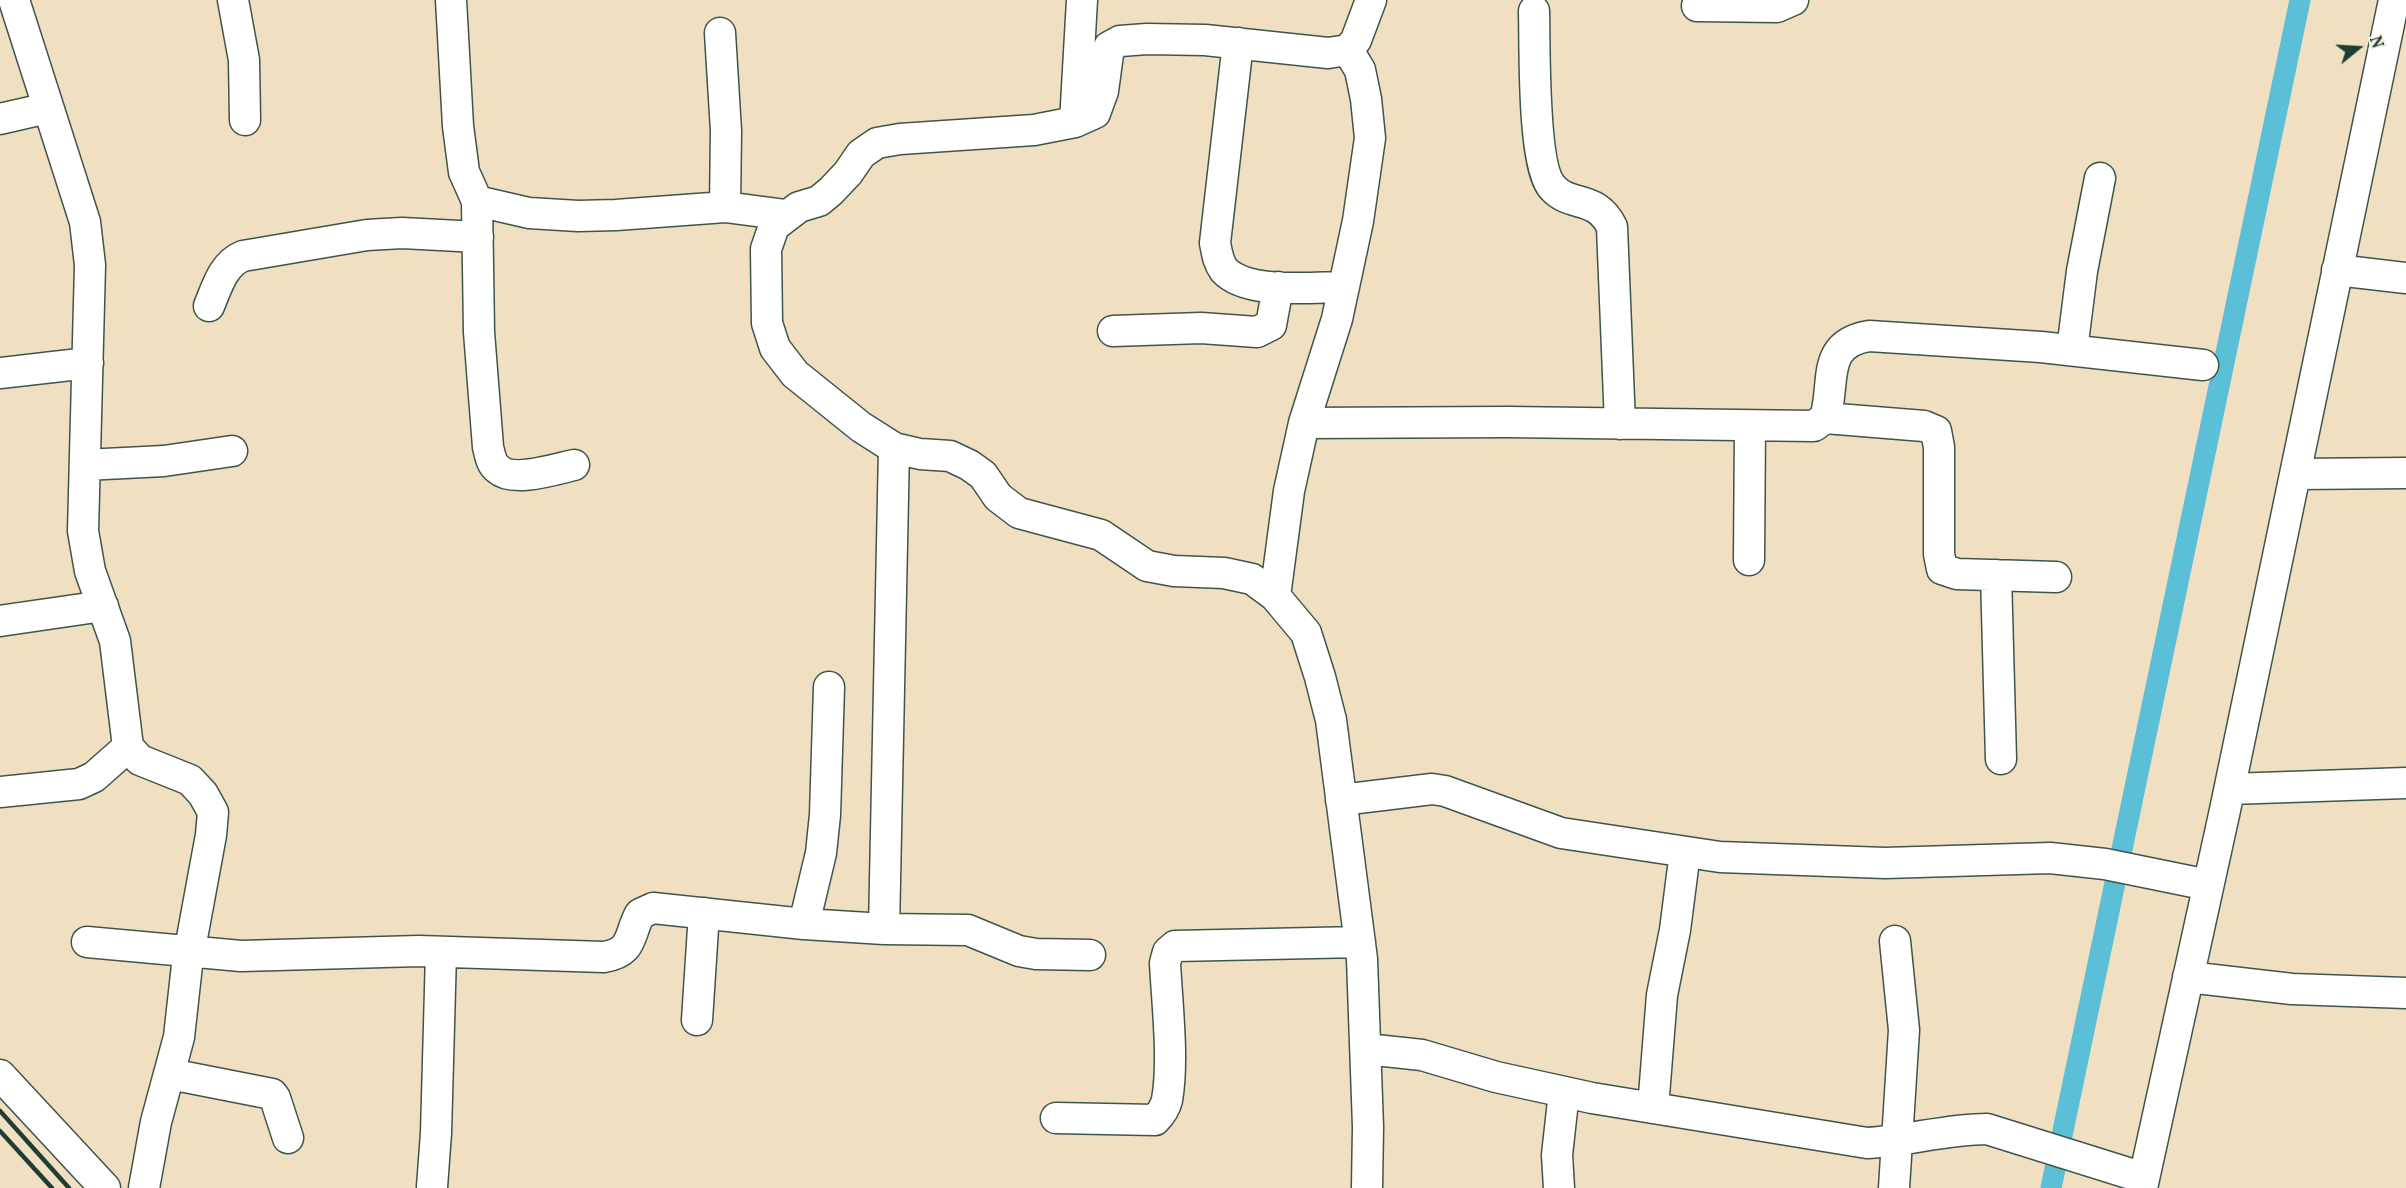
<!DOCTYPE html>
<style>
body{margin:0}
#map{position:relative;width:2406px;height:1188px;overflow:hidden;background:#f1dfc1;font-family:Vollkorn,serif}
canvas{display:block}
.north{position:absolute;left:2328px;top:18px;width:60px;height:60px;-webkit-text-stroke:4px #f7f3e8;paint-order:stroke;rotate:72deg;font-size:16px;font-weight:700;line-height:24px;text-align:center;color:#1f3d34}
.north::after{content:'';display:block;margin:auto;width:21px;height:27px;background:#1f3d34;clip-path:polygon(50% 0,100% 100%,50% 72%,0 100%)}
</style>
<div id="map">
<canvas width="2406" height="1188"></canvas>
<div class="north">N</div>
</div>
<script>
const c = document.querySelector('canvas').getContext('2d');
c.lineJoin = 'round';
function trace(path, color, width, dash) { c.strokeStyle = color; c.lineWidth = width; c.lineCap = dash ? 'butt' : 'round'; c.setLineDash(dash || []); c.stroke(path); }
trace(new Path2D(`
 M2051 1188 2300 0`), '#5abfd7', 21);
const minor = new Path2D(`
 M14 0 85 222 90 265 83 531 90 571 115 641 128 747 140 760 190 780 203 794 213 812 211 835 187 965 179 1037 156 1122 144 1188
 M233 0 244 60 245 120
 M451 0 458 126 464 172 477 201 529 213 578 216 616 215 725 207 786 215
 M1697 6 1777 7 1793 0
 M1534 11C1535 45 1532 167 1553 188 1571 208 1596 194 1612 227L1620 424
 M720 33 726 131 725 207
 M1238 43 1215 243C1217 253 1218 262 1224 270 1247 295 1312 287 1344 287
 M0 119 48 108
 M1075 122 1082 0
 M477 201 479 332 488 447C490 455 491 464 498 469 513 483 556 469 574 465
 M2337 270 2406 278
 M209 306C217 287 223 264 243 256L367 235 402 233 478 237
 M1113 331 1201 328 1257 332 1271 325 1278 287
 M2072 350 2082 271 2100 178
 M0 373 88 363
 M1825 418 1924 426 1936 431 1939 447V554L1942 569 1957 574 2056 577
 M1304 423 1508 422 1814 426 1825 418C1836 383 1820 344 1869 336L2041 347 2203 365
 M85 465 164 461 232 451
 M2296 474 2406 473
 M1749 560 1750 426
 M1996 575 2001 759
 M1275 596 1289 491 1304 423 1337 319 1358 221 1370 138 1366 99 1360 70 1348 50
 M0 621 103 606
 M2230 789 2406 783
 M0 792 79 784 94 777 128 747
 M1341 800 1432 789 1445 791 1561 833 1720 857 1885 863 2050 858 2105 864 2208 885
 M804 924 821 853 825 815 829 687
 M884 929 968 930 1019 951 1036 954 1090 955
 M87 942 241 956 419 951 604 957C634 952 628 936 640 914L653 908 804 924 884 929 894 448
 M2188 977 2292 989 2406 993
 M697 1020 704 913
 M1366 1049 1422 1055 1496 1077 1592 1098 1867 1143C1907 1141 1947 1129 1987 1129L2144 1178
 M170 1074 272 1094 275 1098 288 1138
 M0 1075 105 1188
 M1653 1108 1662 995 1675 930 1685 852
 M1056 1118 1155 1120C1161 1114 1165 1108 1167 1100 1174 1061 1167 1003 1165 963L1168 952 1175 946 1360 942
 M432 1187 436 1133 441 953
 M1367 1188 1368 1127 1362 959 1331 720 1320 677 1306 633 1275 596 1252 579 1224 573 1174 571 1147 566 1101 535 1019 513 998 497 983 475 969 465 950 456 920 454 894 448 861 427 795 374 775 348 767 323 766 249 774 226 799 207 819 201 831 191 848 173 861 154 877 143 900 139 1034 130 1075 122 1095 113 1103 91 1109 47 1120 41 1147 39 1205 40 1328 53 1348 50 1356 40 1371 0
 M1559 1188 1557 1155 1564 1092
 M1894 1188 1904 1030 1895 941
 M2142 1188 2225 810 2394 0`);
trace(minor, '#3e5549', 33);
trace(minor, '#fff', 30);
trace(new Path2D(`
 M0 1111 69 1188
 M0 1131 52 1188`), '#1f3d34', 4.5);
</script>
